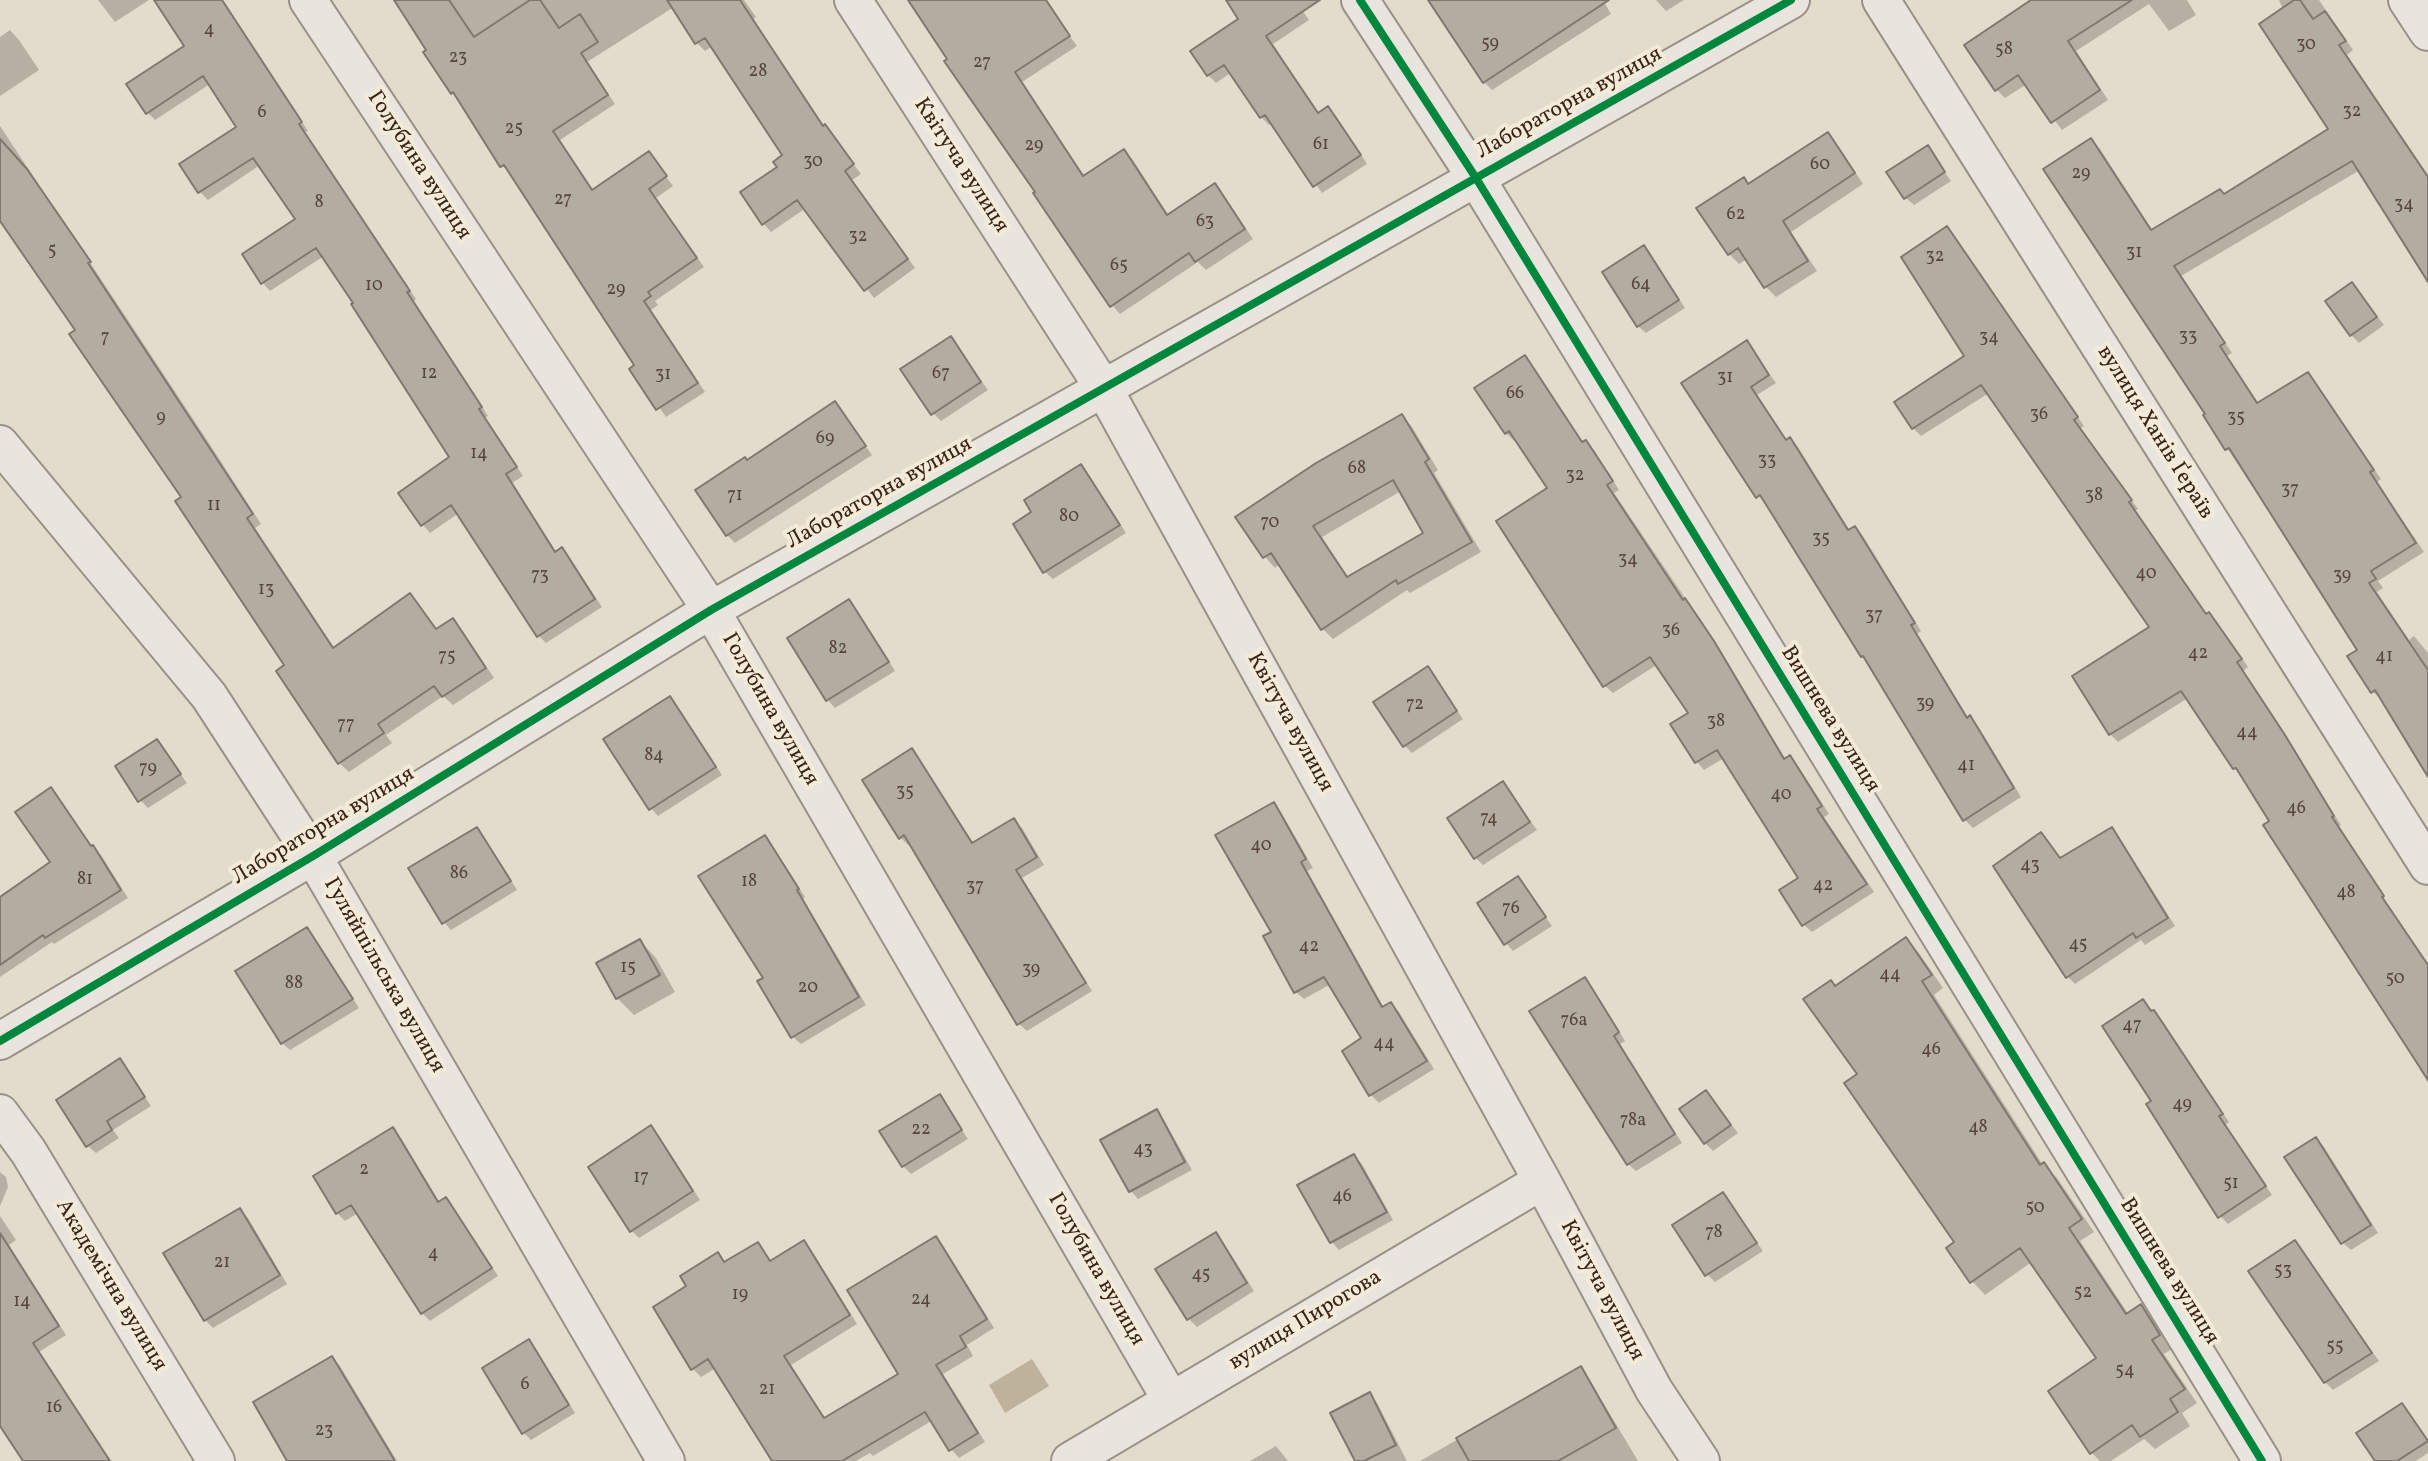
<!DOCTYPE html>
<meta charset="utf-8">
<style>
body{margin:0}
canvas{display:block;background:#e3dccc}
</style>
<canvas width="2428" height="1461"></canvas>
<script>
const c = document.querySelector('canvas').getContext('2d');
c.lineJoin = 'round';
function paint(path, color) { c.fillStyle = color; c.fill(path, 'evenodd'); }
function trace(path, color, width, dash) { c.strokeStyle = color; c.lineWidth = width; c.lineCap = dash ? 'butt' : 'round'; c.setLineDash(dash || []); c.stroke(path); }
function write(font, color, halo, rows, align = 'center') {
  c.font = font + ' Vollkorn,serif'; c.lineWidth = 8; c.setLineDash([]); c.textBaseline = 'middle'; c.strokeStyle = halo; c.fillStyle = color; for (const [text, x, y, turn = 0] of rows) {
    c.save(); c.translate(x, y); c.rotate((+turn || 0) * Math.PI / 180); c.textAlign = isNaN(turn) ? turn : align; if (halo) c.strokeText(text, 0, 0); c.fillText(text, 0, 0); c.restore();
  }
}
paint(new Path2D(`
 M1032 1359 1049 1386 1005 1413 989 1385Z`), '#bfb29c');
paint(new Path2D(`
 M98 0H149L115 22Z
 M156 0H222L308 131 305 132 416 299 414 301 488 416 485 418 523 476 512 483 557 553 562 550 570 558 602 607 546 643 538 635 459 513 430 533 423 525 400 493 452 457 356 304 324 256 270 291 263 283 245 255 298 220 260 165 208 200 200 192 239 127 210 84 155 120 147 112 187 46Z
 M396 0H744L756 17 753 19 824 126 861 174 852 180 915 268 874 298 806 208 771 232 763 223 785 155 713 46 705 51 697 43 674 7 587 62 615 104 560 140 594 191 648 153 673 186 656 198 704 267 655 301 658 305 651 310 705 392 666 417 632 369 637 366 512 173 502 166 462 102 452 92 429 50Z
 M911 0H980L1049 8 1077 46 1022 82 1085 177 1124 151 1133 160 1169 216 1215 186 1223 194 1253 239 1206 270 1198 262 1120 314 1112 305Z
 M1228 0H1295L1309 20 1273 44 1319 114 1328 109 1336 116 1367 164 1322 193 1273 123 1269 125 1261 117 1232 72 1216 83 1208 75 1241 20Z
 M1523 0H1603L1611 14 1492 90 1484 82Z
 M1656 0H1684L1666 11Z
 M2044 0H2187L2196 15 2169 31 2149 4 2076 51 2108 100 2062 130 2027 84 2005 98 1996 89Z
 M2279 0H2319L2353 50 2347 55 2428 175V284L2425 280 2428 278 2360 170 2181 276 2232 353 2227 356 2259 404 2307 374 2316 383 2381 479 2377 482 2424 552 2378 581 2383 588 2377 592 2409 640 2414 636 2428 653V773L2383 699 2372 692 2360 650 2206 416 2208 414 2091 140 2100 149 2153 231 2225 196 2331 129Z
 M10 30 19 40 39 70 0 96V37Z
 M0 126 207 440 261 524 255 528 335 649 410 596 438 631 453 621 462 630 494 678 453 705 443 696 386 735 392 743 349 772 339 763 286 666 184 498 0 215Z
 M1827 134 1837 144 1863 184 1791 232 1817 271 1776 297 1766 287 1747 259 1739 264 1729 254 1749 186Z
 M1927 148 1951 181 1914 205 1906 198Z
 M1947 229 2084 426 2081 428 2138 509 2135 511 2208 616 2217 623 2248 667 2243 671 2341 825 2339 826 2345 836 2328 846 2374 884 2428 964V1083L2420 1070 2423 1068 2272 822 2188 698 2118 742 2110 734 2152 628 1989 393 1921 436 1913 428 1966 357Z
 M1644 248 1651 256 1685 308 1646 333 1638 326Z
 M2352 284 2384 325 2359 343 2351 335Z
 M951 338 988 390 941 421 933 413Z
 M1747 343 1776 383 1757 395 1787 441 1790 439 1798 447 1850 531 1855 528 1863 536 1921 631 1917 634 1969 719 1978 726 2021 797 1973 828 1965 820 1869 662 1767 503 1758 496Z
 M1524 358 1584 444 1586 442 1594 450 1619 490 1614 493 1721 651 1786 760 1790 758 1798 766 1829 814 1824 817 1874 892 1812 932 1804 925 1801 878 1724 758 1704 770 1697 762 1691 714 1658 664 1613 693 1605 686 1549 489 1517 439 1514 441 1506 433 1477 389Z
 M834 403 872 455 735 543 727 535 748 462Z
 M1402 416 1412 427 1438 470 1434 473 1481 552 1410 593 1407 590 1333 639 1323 629 1280 564 1275 568 1265 557 1238 517ZM1401 491 1425 534 1349 578 1322 537Z
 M1080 466 1088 474 1126 533 1053 579 1045 572 1034 513Z
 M849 602 857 610 895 671 835 708 828 700Z
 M1427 668 1463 719 1412 753 1404 745Z
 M670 699 678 707 722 775 658 816 651 808Z
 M157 741 187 783 148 808 140 800Z
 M912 751 919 759 974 844 1014 821 1022 828 1044 865 1022 878 1092 991 1027 1031 1019 1024 911 843 908 845 900 837Z
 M1503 784 1537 830 1483 865 1476 858Z
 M51 790 92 848 101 855 128 898 54 944 52 942 0 977V899L53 863Z
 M1274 804 1281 812 1313 868 1307 871 1384 1008 1391 1004 1399 1012 1434 1069 1379 1103 1371 1095 1344 1051 1364 1039 1331 984 1304 999 1296 992 1273 932Z
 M476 829 484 837 517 890 451 930 444 922Z
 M2111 829 2119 837 2175 926 2145 945 2141 940 2075 984 2067 976 2061 860Z
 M764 837 772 845 805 897 803 899 866 1005 801 1044 793 1037 765 979Z
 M1518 878 1552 926 1513 951 1506 943Z
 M307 929 314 937 359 1008 290 1050 282 1043Z
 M1906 940 1919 953 1943 988 1934 995 2043 1165 2057 1178 2094 1232 2080 1241 2129 1315 2141 1307 2154 1320 2172 1349 2164 1354 2197 1403 2182 1413 2190 1426 2155 1449 2144 1439 2111 1461H2100L2091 1452 2099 1359 2033 1261 1985 1295 1972 1281 1956 1242 1859 1075 1836 988Z
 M640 941 656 958 675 992 634 1015 617 998Z
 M1585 979 1592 987 1625 1041 1620 1044 1682 1143 1636 1171 1628 1164Z
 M2143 1001 2162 1020 2229 1122 2225 1125 2272 1195 2228 1224 2220 1216 2153 1102Z
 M120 1061 151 1106 113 1130 119 1138 96 1153 88 1146Z
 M1706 1092 1738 1133 1713 1151 1705 1143Z
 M939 1096 968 1139 911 1174 903 1166Z
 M1156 1112 1164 1120 1192 1170 1138 1199 1131 1191Z
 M651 1128 659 1136 700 1200 639 1238 631 1230Z
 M393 1130 401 1138 440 1203 445 1199 453 1207 498 1276 430 1321 422 1313 358 1213 345 1221 337 1213 316 1177Z
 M2316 1139 2324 1147 2378 1233 2351 1250 2343 1243Z
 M1354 1156 1362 1164 1393 1220 1339 1250 1332 1242Z
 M0 1172 6 1177 8 1187 0 1206Z
 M1723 1194 1763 1251 1715 1282 1707 1274Z
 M240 1210 248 1218 287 1284 213 1328 205 1320Z
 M0 1216 16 1240 9 1245 66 1335 39 1352 111 1461H26L0 1422Z
 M1216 1235 1223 1242 1254 1291 1197 1327 1189 1319 1158 1270Z
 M936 1238 944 1247 994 1328 967 1345 973 1356 943 1374 985 1442 959 1458 951 1449 933 1420 873 1456 870 1453 856 1461H775L716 1368 701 1377 693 1369 689 1287 718 1255 726 1263 757 1244 772 1262 803 1243 812 1251 857 1324 791 1365 826 1420 901 1374Z
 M2294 1242 2379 1361 2333 1390 2325 1382Z
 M528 1342 536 1350 575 1413 531 1440 523 1432Z
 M332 1358 340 1366 397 1461H290Z
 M1580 1369 1588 1377 1638 1461H1420Z
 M1370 1395 1377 1403 1407 1461H1357Z
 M2402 1405 2428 1440V1453L2416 1461H2377Z
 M1276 1446 1288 1461H1250Z`), '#0003');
const building = new Path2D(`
 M154 0H222L302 122 299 124 410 291 407 292 482 407 479 409 517 467 506 474 555 552 562 547 595 599 537 637 451 505 421 526 398 493 449 457 351 304 353 303 316 248 261 284 242 254 295 219 253 158 198 193 179 164 236 127 203 76 146 114 126 84 184 46Z
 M394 0H449L474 37 530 0H540L559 28 580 14 598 42 581 53 608 95 553 131 592 190 649 151 667 176 649 189 697 258 648 292 651 296 644 301 698 383 656 410 629 369 634 365 504 165 500 167 453 92 451 94 423 52 426 50Z
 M667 0H740L823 126 825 124 854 164 845 171 908 259 864 291 797 200 762 225 740 192 777 167 773 162 782 155 705 38 695 44Z
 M908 0H1046L1070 36 1015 72 1083 176 1124 149 1167 215 1215 183 1245 229 1195 262 1189 253 1110 307 1033 193 1035 192 944 61 947 59Z
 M1226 0H1320L1266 36 1318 113 1328 106 1361 155 1313 187 1265 115 1260 118 1224 65 1207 76 1190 51 1238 19Z
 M1428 0H1609L1483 83Z
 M2031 0H2132L2068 41 2100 90 2051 123 2018 75 1995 91 1964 45Z
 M2294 0H2300L2313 19 2325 11 2346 41 2339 45 2428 177V282L2352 161 2174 266 2225 343 2220 346 2257 403 2308 372 2374 470 2370 472 2416 543 2371 571 2376 579 2369 583 2428 670V777L2375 690 2371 693 2347 656 2357 650 2229 448 2225 450 2203 415 2205 414 2043 169 2091 138 2151 230 2220 189 2224 194 2328 129 2259 24Z
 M1828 132 1855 173 1783 221 1808 261 1764 288 1738 248 1728 255 1696 208 1744 177 1748 184Z
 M0 139 27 169 91 262 88 263 253 514 247 518 333 648 410 593 436 629 453 618 486 668 442 697 434 686 378 724 384 733 338 764 276 671 284 665 175 501 181 497 69 334 75 330 0 221Z
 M1928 145 1945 172 1904 199 1886 172Z
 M1947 226 2078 417 2074 420 2132 500 2129 502 2206 614 2209 612 2242 659 2237 662 2285 735 2334 816 2332 817 2384 896 2382 897 2428 965V1080L2263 825 2269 821 2236 768 2233 769 2181 691 2109 735 2072 676 2149 627 1981 385 1912 429 1894 402 1964 356 1901 257Z
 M1644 245 1679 300 1637 327 1602 272Z
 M2352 282 2377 317 2350 336 2325 301Z
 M951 336 981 382 931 415 900 369Z
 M1747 340 1769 375 1751 387 1786 440 1790 437 1848 530 1855 526 1915 623 1911 625 1967 718 1970 715 2014 788 1963 821 1863 656 1861 657 1760 495 1756 498 1681 383Z
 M1525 355 1582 442 1586 440 1613 481 1607 485 1683 600 1685 598 1714 641 1784 759 1790 755 1822 806 1817 809 1867 884 1802 926 1779 890 1798 878 1717 750 1695 763 1670 724 1688 713 1650 657 1603 687 1496 521 1547 488 1509 431 1505 434 1474 388Z
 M835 401 866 446 726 536 695 490 745 457 747 460Z
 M1402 414 1429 459 1425 462 1472 542 1398 584 1396 580 1321 630 1271 553 1263 558 1235 517 1316 463ZM1393 480 1423 533 1347 577 1313 526Z
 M1081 464 1120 525 1043 573 1013 524 1031 512 1024 500Z
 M849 599 889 662 826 701 787 638Z
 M1428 666 1457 711 1403 747 1373 702Z
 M670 696 716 767 649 810 603 739Z
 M157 739 181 774 138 802 115 766Z
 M912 748 972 843 1014 818 1037 857 1016 870 1086 983 1017 1025 904 835 899 839 862 780Z
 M1503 781 1530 822 1474 859 1447 818Z
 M51 787 91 846 93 845 121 890 45 938 43 935 0 965V897L50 862 15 812Z
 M1274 802 1306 859 1301 862 1382 1007 1391 1002 1427 1061 1369 1096 1342 1051 1361 1038 1324 977 1294 993 1263 936 1271 932 1215 835Z
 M477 827 511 881 442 924 408 868Z
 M2112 827 2168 918 2136 938 2133 933 2066 978 1993 866 2041 832 2060 858Z
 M765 835 799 889 797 890 859 997 791 1038 757 981 763 978 698 876Z
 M1518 876 1546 917 1504 945 1477 903Z
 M307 927 353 999 281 1044 235 971Z
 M1906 937 1932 975 1922 981 2040 1165 2044 1162 2082 1219 2069 1228 2126 1314 2141 1304 2160 1335 2152 1340 2185 1389 2170 1399 2178 1412 2140 1437 2132 1425 2090 1454 2048 1391 2096 1358 2020 1248 1970 1283 1946 1248 1954 1242 1844 1083 1857 1074 1803 999 1831 980 1835 986Z
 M640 939 660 975 616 999 596 963Z
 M1585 977 1619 1032 1614 1036 1675 1134 1627 1165 1529 1011Z
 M2143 999 2151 1011 2154 1010 2223 1114 2219 1116 2266 1186 2218 1218 2146 1104 2151 1101 2102 1026Z
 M120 1058 145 1097 107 1121 112 1130 86 1147 56 1100Z
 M1706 1090 1731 1125 1704 1144 1679 1109Z
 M940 1094 962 1130 902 1167 879 1131Z
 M1157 1109 1185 1162 1129 1192 1100 1140Z
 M651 1125 693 1191 630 1232 588 1167Z
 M393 1127 438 1202 446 1197 492 1268 421 1314 351 1205 336 1214 313 1176Z
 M2316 1137 2371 1225 2341 1244 2284 1157Z
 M1354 1154 1387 1212 1330 1243 1297 1185Z
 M1723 1192 1757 1243 1705 1276 1672 1225Z
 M240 1208 280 1275 204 1321 163 1253Z
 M1216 1232 1247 1283 1187 1320 1155 1269Z
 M0 1233 59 1326 33 1343 110 1461H23L0 1426Z
 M936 1236 987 1319 960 1336 966 1347 936 1365 978 1433 949 1451 925 1412 842 1461H772L708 1359 691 1370 653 1307 686 1286 680 1276 718 1252 724 1262 758 1242 770 1261 804 1240 850 1315 784 1356 824 1418 898 1374 847 1290Z
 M2295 1240 2372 1353 2324 1383 2248 1271Z
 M529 1339 569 1405 522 1434 482 1368Z
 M332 1356 395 1461H287L253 1402Z
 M1581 1366 1616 1428 1558 1461H1469L1456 1438Z
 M1370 1392 1396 1445 1364 1461H1355L1330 1413Z
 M2402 1403 2428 1441 2397 1461H2375L2356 1433Z`);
paint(building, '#b2aca1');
trace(building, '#7f786e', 2);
const street = new Path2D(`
 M308 0 711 610 1171 1400
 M853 0 1104 389 1542 1181 1654 1390 1701 1461
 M1360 0 1476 178 2262 1461
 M1881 0 2428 866
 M2407 0 2428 32
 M0 444 209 696 313 856 666 1461
 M0 1041 313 856 711 610 1791 0
 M0 1113 28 1151 216 1461
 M1070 1461 1542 1181`);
trace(street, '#989186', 40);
trace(street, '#e9e5de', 36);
trace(new Path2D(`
 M1360 0 1476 178 2262 1461
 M0 1041 313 856 711 610 1791 0`), '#00873e', 8);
write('18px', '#584639', null, [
 ["4",209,31],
 ["59",1490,45],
 ["30",2306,46],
 ["58",2004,51],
 ["23",458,59],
 ["27",982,64],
 ["28",758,73],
 ["32",2352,113],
 ["6",262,114],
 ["25",514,130],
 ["61",1321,146],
 ["29",1034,147],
 ["30",813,163],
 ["60",1820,166],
 ["29",2081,175],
 ["27",563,201],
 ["8",319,204],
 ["34",2404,206],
 ["62",1736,216],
 ["63",1205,223],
 ["32",858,238],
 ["5",52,252],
 ["31",2134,254],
 ["32",1935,258],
 ["65",1119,267],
 ["64",1641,286],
 ["10",374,287],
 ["29",616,291],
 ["33",2188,338],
 ["7",105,339],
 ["34",1989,339],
 ["12",429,375],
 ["67",941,375],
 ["31",663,376],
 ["31",1725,379],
 ["66",1515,395],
 ["36",2039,416],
 ["9",161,419],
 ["35",2236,419],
 ["69",825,440],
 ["14",479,455],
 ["33",1767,462],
 ["68",1357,470],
 ["32",1575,477],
 ["37",2290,491],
 ["71",735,497],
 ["38",2094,497],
 ["11",214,507],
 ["80",1069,518],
 ["70",1270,524],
 ["35",1821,540],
 ["34",1628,561],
 ["40",2146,575],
 ["73",540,577],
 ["39",2342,577],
 ["13",266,591],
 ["37",1874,617],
 ["36",1671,632],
 ["82",838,650],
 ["42",2198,655],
 ["75",447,658],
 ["41",2384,658],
 ["39",1925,705],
 ["72",1415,706],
 ["38",1716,723],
 ["77",346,726],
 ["44",2247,734],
 ["84",654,757],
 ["41",1966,767],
 ["79",148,770],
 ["35",905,793],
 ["40",1781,796],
 ["46",2296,810],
 ["74",1489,820],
 ["40",1261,847],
 ["43",2030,867],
 ["86",459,875],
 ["81",85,881],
 ["18",749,883],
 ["42",1823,887],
 ["37",975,888],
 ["48",2346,894],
 ["76",1511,910],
 ["45",2078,946],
 ["42",1309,948],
 ["15",628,969],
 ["39",1031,971],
 ["44",1890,976],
 ["50",2395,980],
 ["88",294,985],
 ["20",808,989],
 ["76а",1574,1022],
 ["47",2132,1027],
 ["44",1384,1045],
 ["46",1931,1051],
 ["49",2182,1106],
 ["78а",1633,1122],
 ["48",1978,1129],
 ["22",921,1131],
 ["43",1143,1151],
 ["2",364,1171],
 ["17",641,1179],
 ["51",2231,1185],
 ["46",1342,1198],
 ["50",2035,1209],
 ["78",1714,1234],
 ["4",433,1255],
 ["21",222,1264],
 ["53",2283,1272],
 ["45",1201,1276],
 ["52",2083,1294],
 ["19",740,1296],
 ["24",921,1301],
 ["14",22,1303],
 ["55",2335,1348],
 ["54",2125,1372],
 ["6",525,1386],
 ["21",767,1391],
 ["16",54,1409],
 ["23",324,1432]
]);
write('22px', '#3a2416', '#f3ebd8', [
 ["Лабораторна вулиця",1570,104,-29],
 ["Голубина вулиця",418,166,57],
 ["Квітуча вулиця",960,166,57],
 ["вулиця Ханів Ґераїв",2154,433,58],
 ["Лабораторна вулиця",880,494,-29],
 ["Голубина вулиця",769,710,60],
 ["Вишнева вулиця",1829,720,58],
 ["Квітуча вулиця",1289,723,61],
 ["Лабораторна вулиця",324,827,-31],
 ["Гуляйпільська вулиця",383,976,60],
 ["Голубина вулиця",1095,1270,60],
 ["Вишнева вулиця",2168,1272,58],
 ["Академічна вулиця",110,1286,59],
 ["Квітуча вулиця",1601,1291,62],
 ["вулиця Пирогова",1306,1321,-31]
]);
</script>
